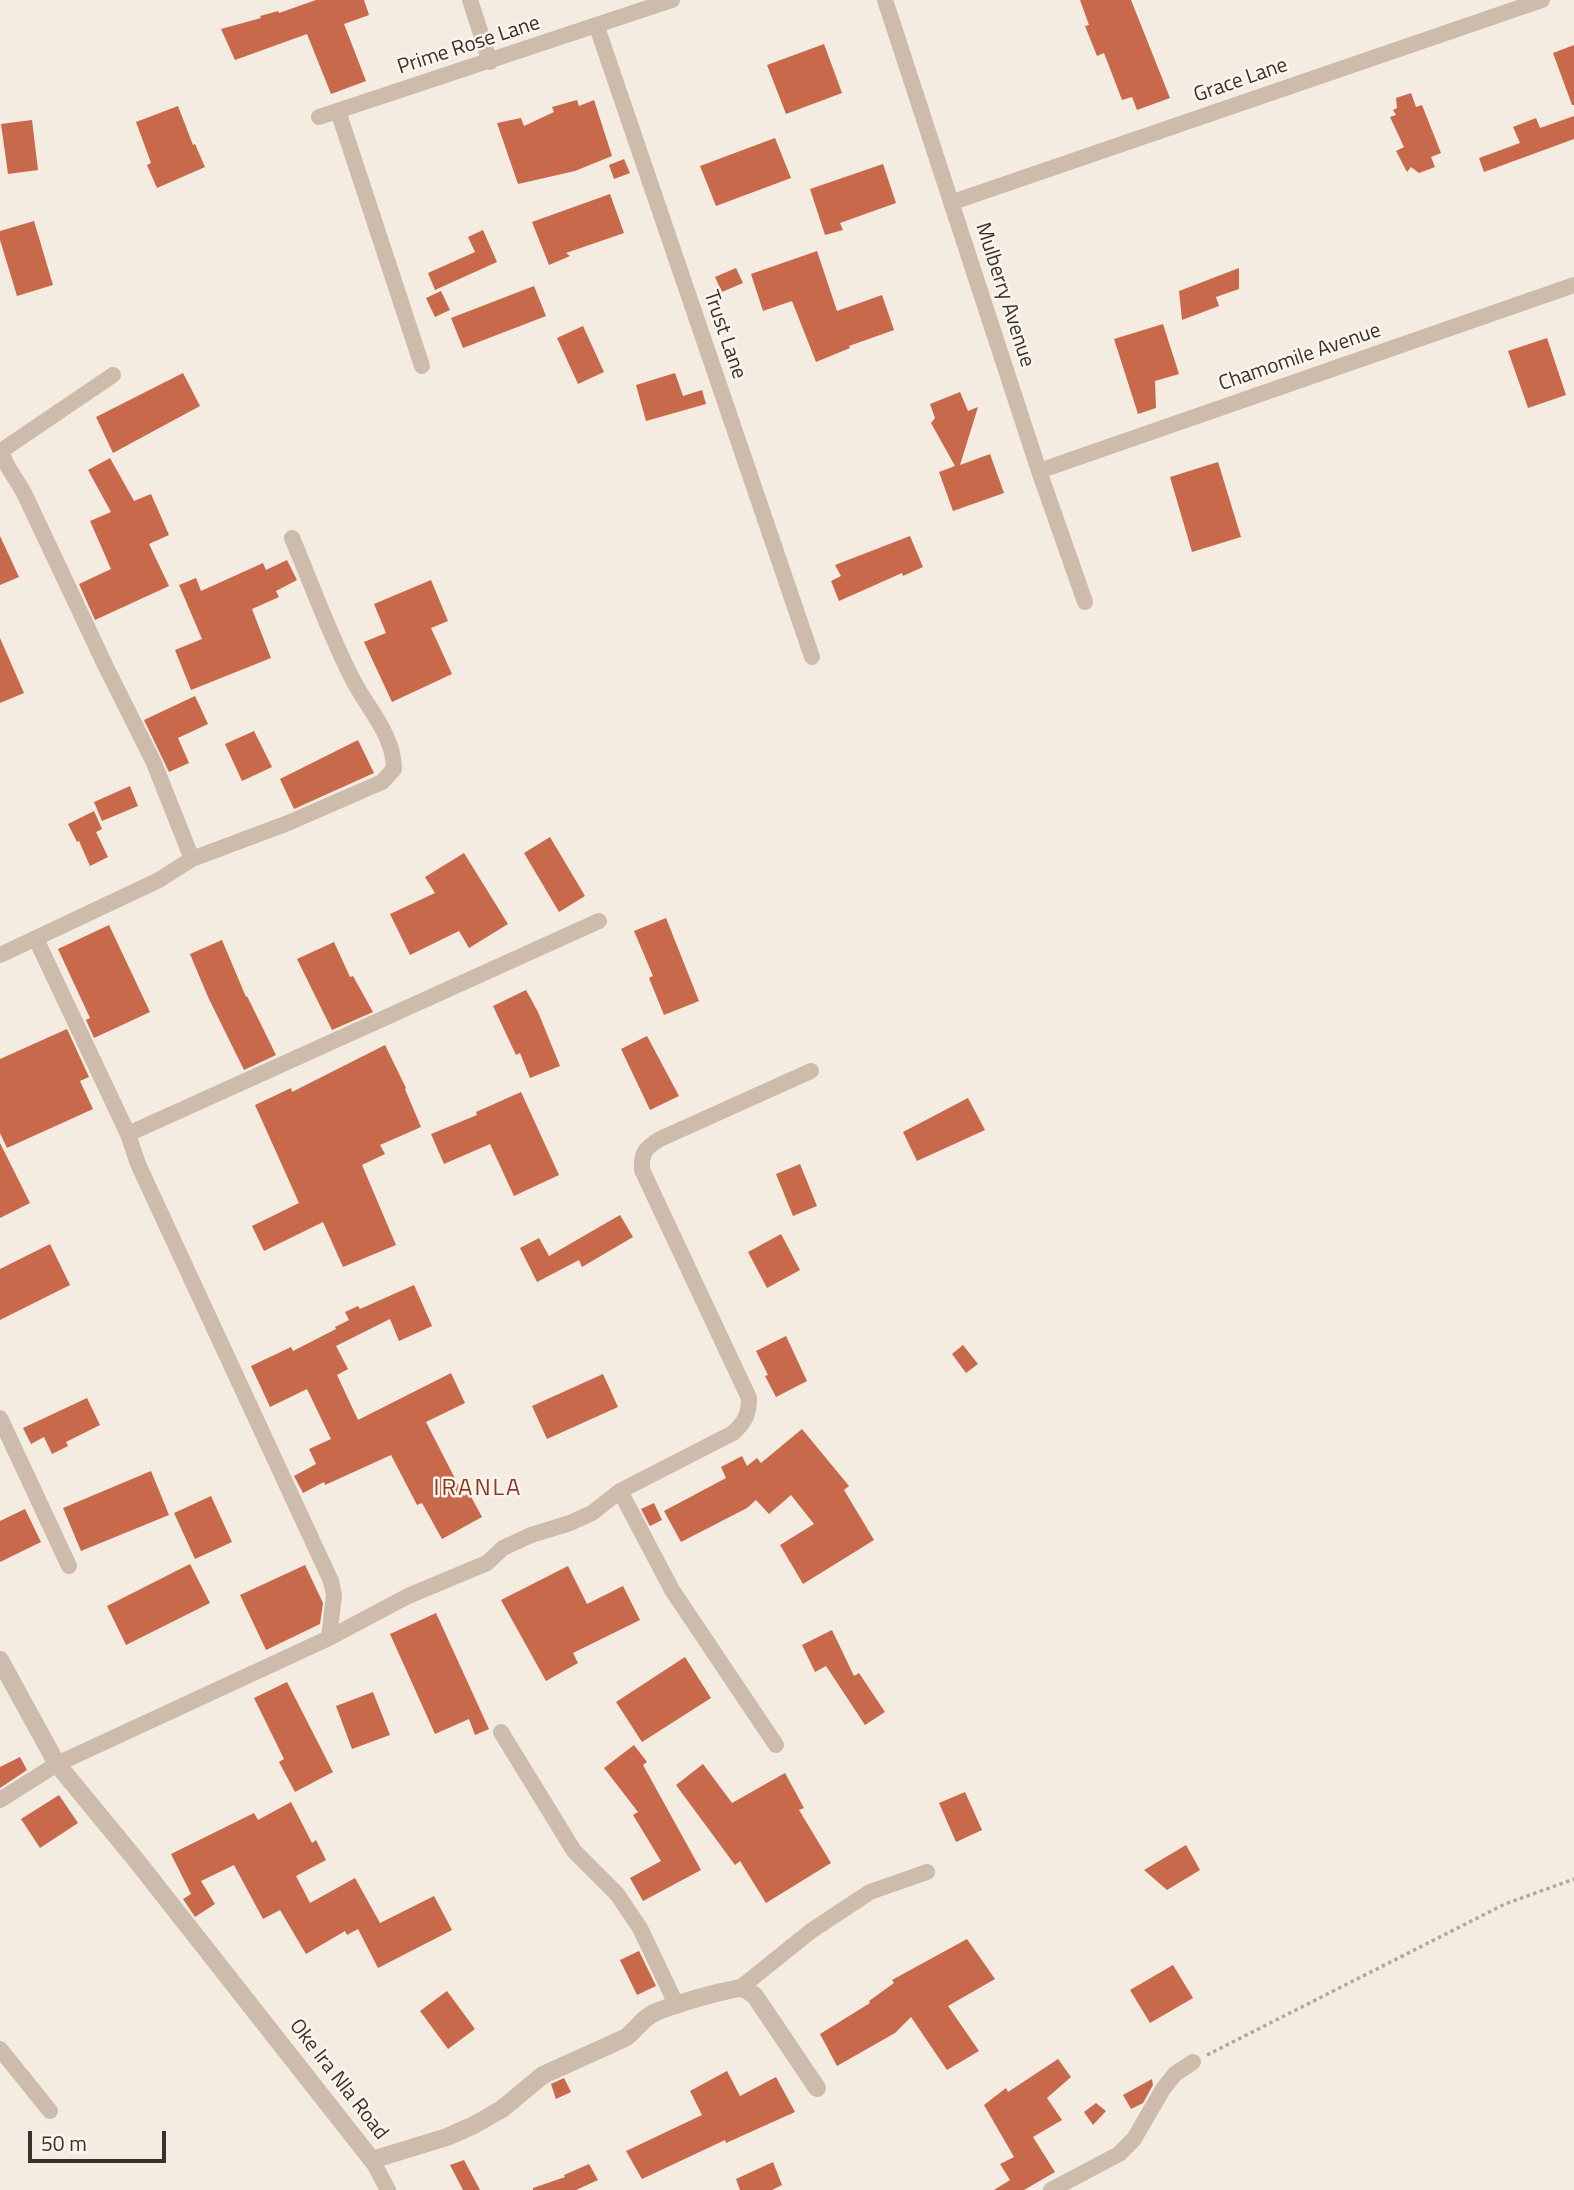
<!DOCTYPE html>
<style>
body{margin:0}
#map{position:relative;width:1574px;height:2190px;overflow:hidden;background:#f4ebe1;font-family:"Titillium Web",sans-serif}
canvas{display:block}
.scale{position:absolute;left:28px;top:2131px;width:138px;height:32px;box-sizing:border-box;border:4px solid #3b302b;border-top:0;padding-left:9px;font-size:21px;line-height:24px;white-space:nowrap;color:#3b302b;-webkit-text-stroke:5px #fbf5ee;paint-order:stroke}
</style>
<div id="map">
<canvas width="1574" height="2190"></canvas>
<div class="scale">50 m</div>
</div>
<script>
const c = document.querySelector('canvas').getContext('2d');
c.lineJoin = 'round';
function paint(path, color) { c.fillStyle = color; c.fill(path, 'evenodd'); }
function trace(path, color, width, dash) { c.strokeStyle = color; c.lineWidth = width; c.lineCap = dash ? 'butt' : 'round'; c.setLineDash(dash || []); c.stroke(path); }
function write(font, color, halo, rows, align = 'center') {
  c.font = font + ' "Titillium Web",sans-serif'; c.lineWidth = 5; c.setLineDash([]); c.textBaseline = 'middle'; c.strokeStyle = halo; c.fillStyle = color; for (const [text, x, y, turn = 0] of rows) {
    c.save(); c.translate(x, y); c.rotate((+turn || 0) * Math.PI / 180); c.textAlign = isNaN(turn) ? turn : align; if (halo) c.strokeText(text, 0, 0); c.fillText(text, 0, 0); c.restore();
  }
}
paint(new Path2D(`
 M316 0H364L369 15 344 24 366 81 331 94 307 34 235 60 221 29 261 18 260 16 278 11 279 13Z
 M1080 0H1131L1170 98 1137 110 1132 97 1122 100 1104 53 1097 56 1085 26 1089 25Z
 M824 44 842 93 786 114 767 65Z
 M1574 45V105H1572L1553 53Z
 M1411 93 1416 107 1422 105 1441 153 1431 157 1435 167 1419 173 1411 167 1407 172 1396 151 1404 147 1390 117 1396 115 1393 110 1397 108 1396 98Z
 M577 100 579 106 594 100 612 156 575 171 518 184 497 123 521 118 524 126 554 112 552 107Z
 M178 106 193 145 195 144 205 167 157 188 147 165 151 163 136 122Z
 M1574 116V139L1484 172 1479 158 1520 143 1513 127 1536 118 1540 128Z
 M32 120 38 170 8 174 1 124Z
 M775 138 791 178 716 206 700 166Z
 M624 159 630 173 614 179 609 165Z
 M883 164 896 203 840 223 843 230 825 235 810 189Z
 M610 194 624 233 566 253 570 256 549 265 532 222Z
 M34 221 53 285 17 296 0 240V231Z
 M483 230 497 262 435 290 428 273 475 252 468 237Z
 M817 251 837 311 882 295 894 330 849 346 850 348 816 362 792 301 763 311 751 274Z
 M736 268 743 283 722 292 715 277Z
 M1239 268V289L1216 297 1219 306 1182 320 1179 291Z
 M534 286 546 316 463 348 451 318Z
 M441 291 450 310 435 317 426 298Z
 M1163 324 1179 374 1155 381 1156 408 1138 414 1114 339Z
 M583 326 604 372 578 384 557 338Z
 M1547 338 1566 395 1528 408 1508 351Z
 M183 373 200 406 113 453 96 417Z
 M675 373 683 396 702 390 706 404 646 421 636 385Z
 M960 392 968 411 978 407 960 465 990 454 1004 493 953 511 939 472 955 466 931 423 935 418 930 404Z
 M110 458 134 501 151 494 169 535 149 544 169 586 95 620 79 584 111 569 90 521 111 512 88 470Z
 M1218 462 1241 537 1192 552 1170 477Z
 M0 536 19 577 0 585Z
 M910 536 923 567 903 576 902 573 839 601 831 581 841 576 835 565Z
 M287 560 297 580 276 591 279 597 252 609 271 658 191 690 175 650 202 639 179 585 196 578 201 591 263 563 266 570Z
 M431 580 448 621 431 628 452 674 392 702 364 642 386 633 374 604Z
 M0 638 24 693 0 703Z
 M195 696 208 724 178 738 189 763 169 772 144 720Z
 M254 731 272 767 242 781 225 744Z
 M358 740 374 773 294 809 280 779Z
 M130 786 138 806 102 821 94 802Z
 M94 811 102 829 96 832 108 857 90 866 79 841 77 842 68 824Z
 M550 837 585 896 559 912 524 853Z
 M464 853 508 924 469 948 459 931 410 955 390 914 435 893 425 877Z
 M666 918 699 1001 664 1015 649 978 653 976 634 931Z
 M109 925 150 1012 94 1038 86 1020 90 1018 58 949Z
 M222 940 246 997 247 996 276 1055 244 1070 208 997 190 954Z
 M334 942 350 977 353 976 373 1012 332 1030 297 959Z
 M526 990 538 1012 560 1066 530 1078 520 1053 516 1055 493 1006Z
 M67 1029 89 1077 80 1081 93 1109 7 1148 0 1133V1059Z
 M647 1036 679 1096 650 1110 621 1049Z
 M385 1045 406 1088 405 1089 421 1127 380 1145 385 1154 362 1165 396 1245 343 1267 323 1222 264 1251 252 1226 299 1203 255 1105 291 1088 292 1092Z
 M521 1092 559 1175 514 1196 490 1144 444 1164 431 1134 477 1115 476 1112Z
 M968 1098 985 1130 917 1161 903 1132Z
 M0 1143 30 1203 0 1218Z
 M800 1164 817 1206 793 1216 776 1174Z
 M620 1215 633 1237 582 1267 579 1260 537 1282 520 1248 539 1238 549 1256Z
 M781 1234 800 1270 767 1288 748 1252Z
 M50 1244 70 1285 0 1320V1269Z
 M414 1285 432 1326 399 1341 390 1319 336 1346 348 1369 337 1375 358 1420 451 1373 465 1403 426 1422 464 1496 469 1493 482 1517 442 1539 422 1503 417 1505 391 1455 325 1485 324 1482 303 1493 294 1476 316 1464 309 1449 331 1439 307 1389 270 1407 251 1366 291 1347 293 1351 336 1329 335 1327 349 1320 345 1312 358 1306 360 1309Z
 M786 1336 807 1381 776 1397 765 1376 768 1375 756 1351Z
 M963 1345 978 1364 966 1373 952 1354Z
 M603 1374 618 1407 547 1439 532 1406Z
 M87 1398 100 1425 66 1442 68 1446 52 1454 44 1437 31 1444 23 1428Z
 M802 1429 849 1486 844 1490 874 1540 803 1584 780 1545 814 1524 791 1495 769 1514 756 1500 747 1508 681 1542 664 1511 726 1478 721 1467 742 1456 747 1466 757 1458 761 1463Z
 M151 1471 169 1515 81 1551 63 1508Z
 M211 1496 232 1542 195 1559 174 1513Z
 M654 1503 662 1520 650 1526 641 1509Z
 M25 1509 41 1542 0 1562V1521Z
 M190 1564 210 1603 126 1645 107 1606Z
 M305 1565 323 1603 320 1624 266 1650 240 1595Z
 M568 1566 587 1604 623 1586 640 1620 573 1653 578 1663 546 1681 501 1600Z
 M436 1613 489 1729 475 1735 469 1719 435 1734 390 1634Z
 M832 1630 854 1676 859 1673 885 1712 865 1725 826 1666 815 1672 802 1645Z
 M685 1657 711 1698 642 1742 616 1702Z
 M287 1682 333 1772 295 1792 279 1762 284 1759 254 1698Z
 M373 1692 390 1735 352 1749 336 1706Z
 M634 1745 647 1762 643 1765 701 1870 643 1901 630 1878 661 1861 633 1815 638 1812 604 1768Z
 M20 1757 27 1770 0 1788V1767Z
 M703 1764 732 1803 785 1773 804 1808 799 1810 831 1863 766 1903 740 1861 735 1865 676 1785Z
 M965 1792 982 1830 956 1842 939 1803Z
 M59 1795 78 1823 40 1848 21 1819Z
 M291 1802 312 1843 316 1840 326 1860 296 1876 310 1903 355 1878 380 1923 434 1896 452 1930 378 1968 358 1929 347 1935 345 1931 306 1954 280 1910 263 1919 234 1865 201 1881 215 1904 195 1917 183 1899 191 1894 171 1854 254 1813 258 1820Z
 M1186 1845 1200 1870 1167 1890 1144 1870Z
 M967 1939 995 1979 948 2006 979 2051 947 2070 911 2017 895 2033 837 2066 820 2034 870 2003 869 2001 894 1983 892 1980Z
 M639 1951 656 1986 637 1995 620 1960Z
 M1173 1965 1193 1998 1150 2023 1130 1990Z
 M447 1991 475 2029 448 2049 420 2011Z
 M1058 2059 1071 2077 1047 2098 1062 2120 1033 2137 1055 2172 1024 2190H994L1010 2180 1000 2164 1014 2157 984 2105 1006 2088 1008 2092Z
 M727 2071 740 2096 776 2077 795 2112 726 2143 725 2140 642 2179 626 2151 702 2115 690 2091Z
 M564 2078 571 2092 556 2099 551 2084Z
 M1152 2079 1153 2085 1143 2103 1131 2109 1123 2095Z
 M1096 2103 1106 2111 1093 2125 1084 2112Z
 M464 2160 480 2190H463L450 2165Z
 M773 2162 782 2185 772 2190H740L736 2179Z
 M589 2164 598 2180 576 2190H533V2188L565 2177 564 2175Z`), '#c8694b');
trace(new Path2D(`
 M1207 2055 1505 1904 1574 1879`), '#b9a596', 3.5, [3.5, 3.5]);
trace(new Path2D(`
 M470 0 490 62
 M885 0 1039 471 1085 602
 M597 27 812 657
 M338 111 422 366
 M319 117 672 0
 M953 202 1542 0
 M1039 471 1574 285
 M192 859 288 823 382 782 394 769C394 736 369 710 354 682 330 636 312 585 292 538
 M36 939 128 1134 599 921
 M0 955 159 880 192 859 154 763 106 667 24 493C16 478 6 468 1 451L113 375
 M128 1134 138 1164 331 1581 334 1595 329 1638
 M0 1418 69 1566
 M620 1491 672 1590 776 1745
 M501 1732 574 1851 617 1894 640 1928 677 2006
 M0 1800 57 1764 329 1638 408 1596 487 1563 503 1548 531 1535 570 1523 592 1513 620 1491 733 1433C745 1422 749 1414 749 1398L642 1170C641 1153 645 1148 660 1139L811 1071
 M740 1988 811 1931 870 1892 927 1872
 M0 2049 50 2111
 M372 2160 388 2190
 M1051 2190 1119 2154 1134 2139 1163 2089 1175 2074 1193 2062`), '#cdbbac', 16);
trace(new Path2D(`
 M0 1660 57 1764 136 1860 372 2160 447 2137 474 2125 502 2109 543 2075 625 2038C636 2031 641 2019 654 2013 674 2004 717 1992 740 1988L747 1990 755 1996 817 2088`), '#cdbbac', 18);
write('21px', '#3b302b', '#fbf5ee', [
 ["Prime Rose Lane",469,46,-18],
 ["Grace Lane",1241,81,-19],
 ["Mulberry Avenue",1004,295,72],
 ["Trust Lane",724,335,71],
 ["Chamomile Avenue",1300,358,-19],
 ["Oke Ira Nla Road",338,2080,52]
]);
c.letterSpacing = '2px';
write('24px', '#8c3b22', '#fbf5ee', [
 ["IRANLA",478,1489]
]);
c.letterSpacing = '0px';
</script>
